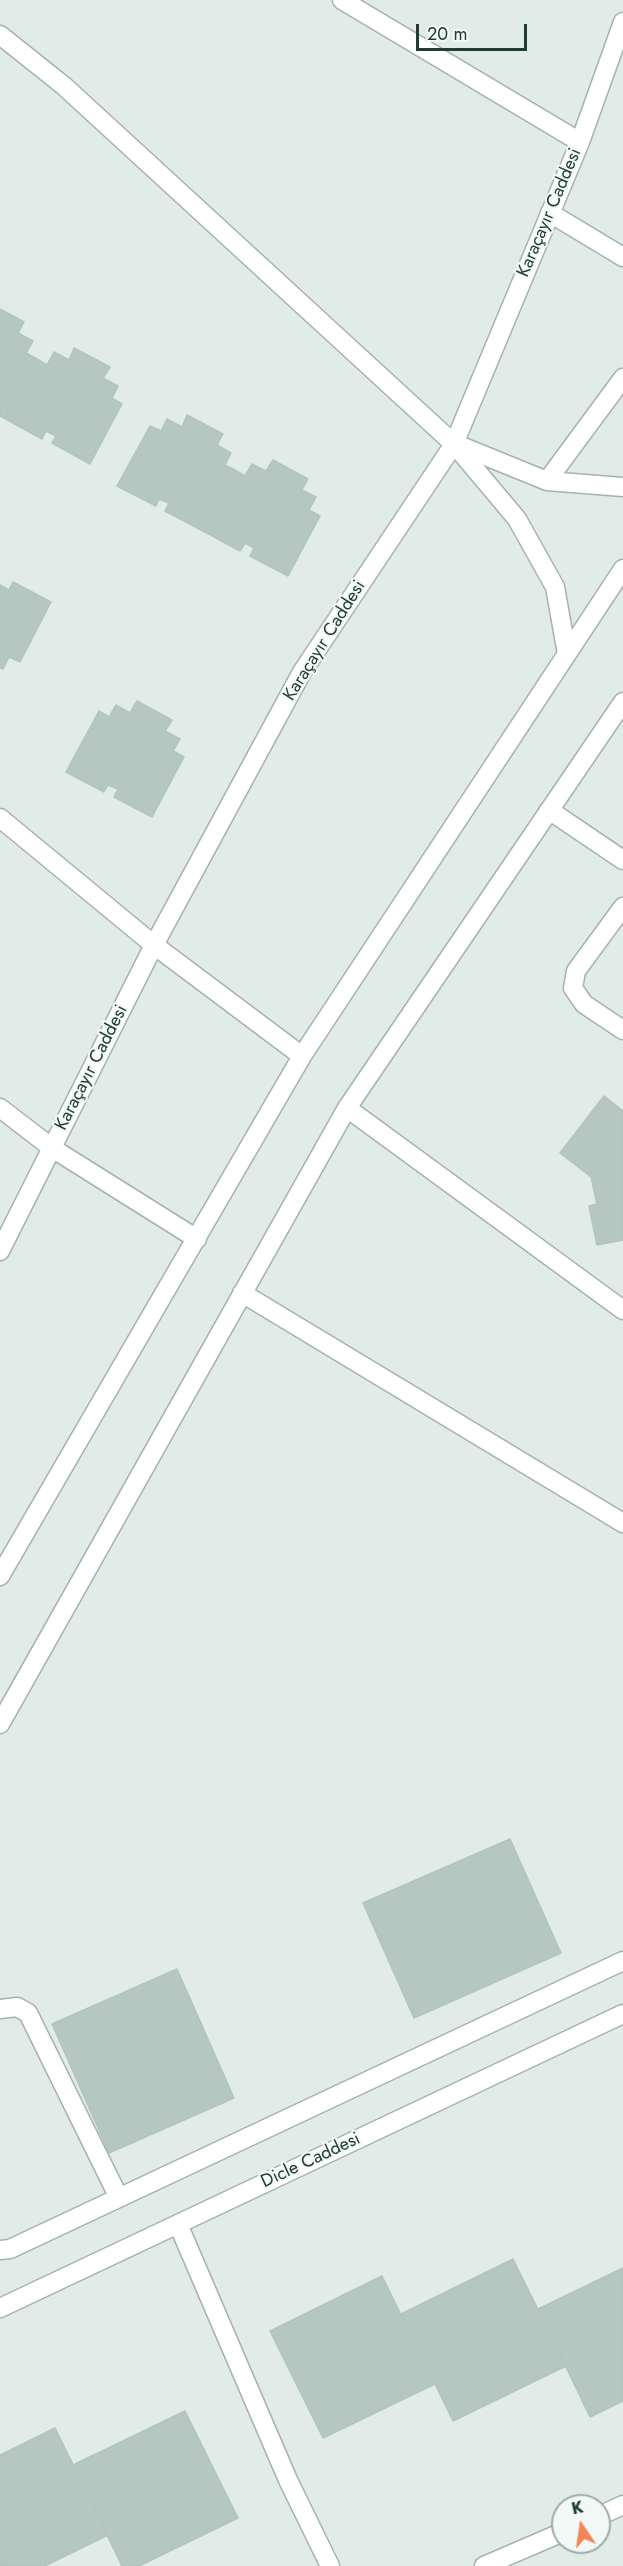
<!DOCTYPE html>
<meta charset="utf-8">
<style>
body{margin:0}
#map{position:relative;width:623px;height:2566px;overflow:hidden;background:#e1ebe7;font-family:Jost,sans-serif}
canvas{display:block}
.north{position:absolute;left:551px;top:2494px;width:60px;height:60px;box-sizing:border-box;background:#f1f8f5;border:2px solid #9eada9;border-radius:50%;rotate:347deg;font-size:16px;font-weight:700;line-height:24px;text-align:center;color:#213c36}
.north::after{content:'';display:block;margin:auto;width:21px;height:27px;background:#f18759;clip-path:polygon(50% 0,100% 100%,50% 72%,0 100%)}
.scale{position:absolute;left:416px;top:24px;width:111px;height:27px;box-sizing:border-box;border:3px solid #213c36;border-top:0;padding-left:8px;font-size:18px;line-height:21px;white-space:nowrap;color:#213c36;-webkit-text-stroke:4px #f1f8f5;paint-order:stroke}
</style>
<div id="map">
<canvas width="623" height="2566"></canvas>
<div class="north">K</div>
<div class="scale">20 m</div>
</div>
<script>
const c = document.querySelector('canvas').getContext('2d');
c.lineJoin = 'round';
function paint(path, color) { c.fillStyle = color; c.fill(path, 'evenodd'); }
function trace(path, color, width, dash) { c.strokeStyle = color; c.lineWidth = width; c.lineCap = dash ? 'butt' : 'round'; c.setLineDash(dash || []); c.stroke(path); }
function write(font, color, halo, rows, align = 'center') {
  c.font = font + ' Jost,sans-serif'; c.lineWidth = 4.5; c.setLineDash([]); c.textBaseline = 'middle'; c.strokeStyle = halo; c.fillStyle = color; for (const [text, x, y, turn = 0] of rows) {
    c.save(); c.translate(x, y); c.rotate((+turn || 0) * Math.PI / 180); c.textAlign = isNaN(turn) ? turn : align; if (halo) c.strokeText(text, 0, 0); c.fillText(text, 0, 0); c.restore();
  }
}
const building = new Path2D(`
 M0 309 24 322 18 333 33 341 26 353 37 359 4 418 0 416Z
 M74 348 110 367 103 378 118 386 112 398 122 404 90 464 52 443 56 436 46 431 42 439 4 418 37 359 47 365 54 352 69 360Z
 M187 415 223 434 217 445 231 453 225 465 235 470 203 531 165 511 169 503 159 499 156 506 117 486 150 426 161 431 167 419 182 427Z
 M273 460 308 479 302 490 316 497 309 510 320 516 288 576 250 556 254 548 245 543 240 551 203 531 235 470 245 476 252 464 266 471Z
 M13 582 51 602 20 662 9 657 3 669 0 668V585L9 590Z
 M137 701 172 720 165 731 180 739 173 751 184 757 152 817 114 797 118 789 108 785 104 792 66 772 99 711 109 717 116 705 130 713Z
 M604 1096 623 1111V1240L597 1245 589 1206 597 1204 591 1177 560 1153Z
 M510 1839 561 1953 414 2018 363 1903Z
 M177 1969 234 2098 109 2153 52 2024Z
 M513 2259 566 2366 453 2421 401 2314Z
 M623 2268V2401L590 2417 538 2309Z
 M382 2276 435 2384 323 2438 270 2331Z
 M185 2411 238 2518 139 2566H122L73 2465Z
 M55 2428 108 2535 45 2566H0V2455Z`);
paint(building, '#b6c6c0');
trace(building, '#b3c5bf', 1.5);
const minor = new Path2D(`
 M342 0 580 142
 M0 35 64 86 454 444 517 519 555 587 567 654
 M550 213 623 257
 M456 444 547 481 623 487
 M547 481 623 378
 M549 810 623 860
 M0 818 154 945 302 1056
 M623 907 576 971 573 988 584 1004 623 1030
 M0 1108 52 1148 197 1239
 M347 1108 623 1310
 M0 1251 154 945 302 672 454 444 580 142 623 22
 M242 1293 623 1523
 M0 1576 302 1056 623 569
 M0 1724 347 1108 623 702
 M0 2009 17 2007 28 2013 119 2198
 M178 2224 288 2480 330 2566
 M0 2250 10 2249 623 1961
 M0 2308 623 2014
 M599 2516 623 2505
 M484 2566 563 2532`);
trace(minor, '#a4b3ae', 21);
trace(minor, '#fff', 18);
write('18px', '#213c36', '#f1f8f5', [
 ["Karaçayır Caddesi",550,213,-67],
 ["Karaçayır Caddesi",325,641,-58],
 ["Karaçayır Caddesi",92,1068,-63],
 ["Dicle Caddesi",311,2161,-25]
]);
</script>
